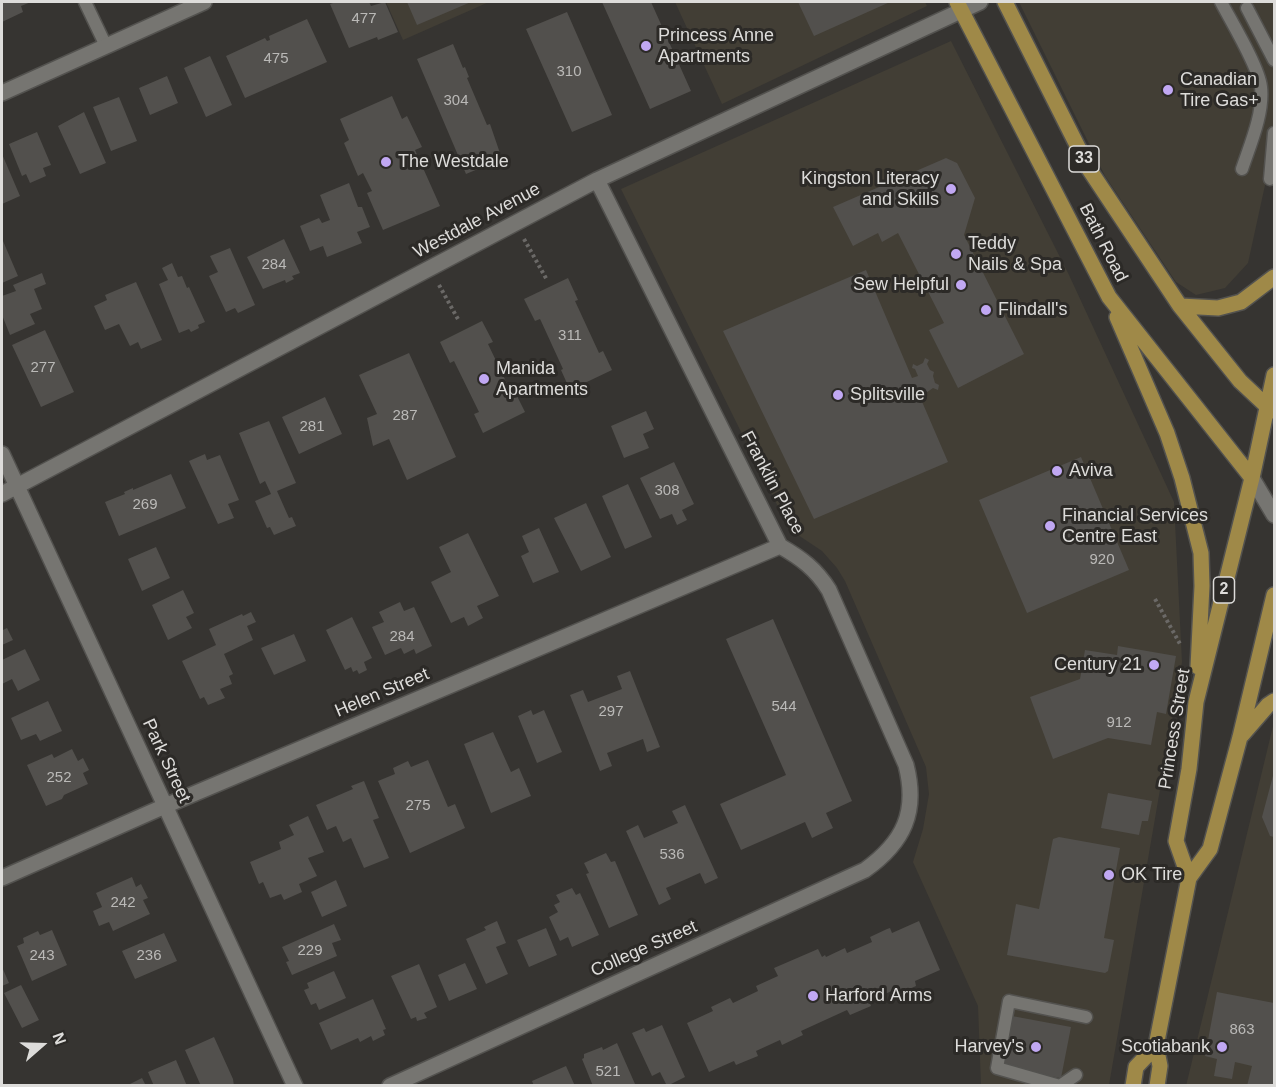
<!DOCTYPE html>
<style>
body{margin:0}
#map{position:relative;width:1276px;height:1087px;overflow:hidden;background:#363431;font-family:Arial,sans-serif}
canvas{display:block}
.frame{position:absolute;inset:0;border:3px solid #dddcda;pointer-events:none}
.north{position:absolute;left:12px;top:1015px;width:60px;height:60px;-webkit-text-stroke:4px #2c2a27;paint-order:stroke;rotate:70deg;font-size:16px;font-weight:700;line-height:24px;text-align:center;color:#dddcda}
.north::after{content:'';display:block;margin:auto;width:21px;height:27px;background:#dddcda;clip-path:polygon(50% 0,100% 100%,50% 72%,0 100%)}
</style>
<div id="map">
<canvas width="1276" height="1087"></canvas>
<div class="frame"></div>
<div class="north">N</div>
</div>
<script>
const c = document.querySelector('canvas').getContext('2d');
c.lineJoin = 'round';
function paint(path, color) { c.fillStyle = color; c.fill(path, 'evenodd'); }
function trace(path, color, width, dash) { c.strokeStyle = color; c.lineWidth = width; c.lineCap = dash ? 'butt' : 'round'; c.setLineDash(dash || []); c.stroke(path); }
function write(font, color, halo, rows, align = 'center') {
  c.font = font + ' Arial,sans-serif'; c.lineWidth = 6; c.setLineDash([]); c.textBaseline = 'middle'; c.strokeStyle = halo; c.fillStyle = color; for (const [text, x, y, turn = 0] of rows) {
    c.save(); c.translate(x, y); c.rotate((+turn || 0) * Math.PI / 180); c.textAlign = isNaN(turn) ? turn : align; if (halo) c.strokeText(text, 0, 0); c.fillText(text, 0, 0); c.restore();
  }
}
paint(new Path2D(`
 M386 2H489L403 40Z
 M675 2H925L927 6 722 104Z
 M1019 2H1274V144L1248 263 1225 288 1196 295 1176 282 1105 176Z
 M951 41 1069 275 1174 502 1182 662 1109 1085H981L978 1006 913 862 923 829 929 794 926 767 845 581 837 568 822 551 789 529 621 189Z
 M1274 722V1085L1186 1086Z`), '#423e35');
paint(new Path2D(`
 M2 2H31L21 6 23 12 2 22Z
 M336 2H369L371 6 385 2 398 32 378 40 377 37 349 48 330 4Z
 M407 2H471L417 25Z
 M602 2H651L691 91 650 109Z
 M798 2H890L814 36Z
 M567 12 612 115 572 132 526 29Z
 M307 19 327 62 245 98 226 56 265 38 267 41 270 40 269 36Z
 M453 44 463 68 465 67 469 77 467 78 487 125 490 124 502 159 466 174 417 59Z
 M210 56 232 105 206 117 184 68Z
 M167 76 178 103 150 115 139 88Z
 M392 96 402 119 407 116 422 147 415 150 440 206 383 230 367 193 372 191 363 173 358 176 344 143 349 140 340 119Z
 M119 97 137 141 111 151 93 107Z
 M84 112 106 163 80 174 58 126Z
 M37 132 51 165 43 168 46 176 30 183 26 174 22 176 9 144Z
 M2 154 20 196 2 204Z
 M946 158 957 163 975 198 964 235 1024 354 958 388 929 330 944 323 898 233 882 242 878 233 853 246 833 207Z
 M349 183 358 207H362L370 227 357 232 362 243 327 257 323 246 310 251 300 226 319 218 322 223 330 220 320 195Z
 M284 239 300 273 292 276 294 279 286 283 285 280 263 289 247 257Z
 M3 241 18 276 2 283V242Z
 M230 248 255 305 238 313 235 308 226 312 209 276 218 272 210 256Z
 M172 263 178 277 182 276 187 288 189 287 205 322 198 325 199 328 191 332 189 329 179 333 159 284 168 280 162 268Z
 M866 270 912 378 918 376 915 369 912 368 913 364 917 366 923 363 925 358 929 360 927 364 930 370 934 372 933 376 935 383 939 385 938 390 933 388 920 397 948 462 814 519 723 331Z
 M42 273 46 284 34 289 42 309 30 314 35 324 10 335 2 315V296L16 291 13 285Z
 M568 278 578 300 575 301 599 353 603 351 612 370 570 390 561 370 563 369 541 321 540 319 535 321 524 299Z
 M136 282 162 340 141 349 138 342 130 346 119 324 105 330 94 306 107 300 105 295Z
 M482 321 493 342 488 344 513 396 516 394 525 412 483 433 474 414 479 412 454 361 450 363 440 342Z
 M45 330 74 392 41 407 12 345Z
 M409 353 456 457 407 480 389 439 373 446 367 418 377 414 359 375Z
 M325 397 342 434 299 454 282 417Z
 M646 411 654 429 643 434 649 448 624 458 611 426Z
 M269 421 296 483 277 491 289 518 292 517 296 526 274 535 270 527 267 528 255 501 271 494 265 481 260 484 239 433Z
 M205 454 207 460 220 455 239 500 228 504 234 518 218 524 189 461Z
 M1081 457 1129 570 1027 613 979 500Z
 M674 462 694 504 682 510 687 520 677 525 672 514 660 519 640 478Z
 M171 474 186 508 119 536 105 502 125 494 124 492 133 488V490Z
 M628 484 652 537 625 549 602 496Z
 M586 503 611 557 581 571 554 518Z
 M539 528 559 572 533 583 521 556 529 552 522 536Z
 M468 533 499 596 477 606 483 618 468 626 464 617 451 623 431 582 451 572 439 547Z
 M156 547 170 578 142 591 128 559Z
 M183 590 194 613 186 617 192 628 168 640 152 605Z
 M400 602 404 611 414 607 432 646 416 654 414 649 404 654 401 648 385 655 372 627 384 622 379 612Z
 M251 612 256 622 247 626 253 640 224 654 233 674 229 676 232 684 220 689 225 698 208 705 204 697 200 699 182 661 216 645 209 629 242 614 243 616Z
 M352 617 372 658 364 662 367 670 359 674 357 670 353 672 351 667 345 670 326 630Z
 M773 619 852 801 826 813 833 828 812 838 805 822 741 850 720 804 786 775 726 639Z
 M2 626 3 630 7 628 13 640 2 645Z
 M294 634 306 661 274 675 261 648Z
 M1118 646 1176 656 1166 714 1157 712 1151 745 1108 738 1053 759 1030 697 1080 679 1085 650 1117 655Z
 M25 649 40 680 18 691 12 679 2 684V660Z
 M630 671 660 747 647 752 643 739 607 753 612 766 600 771 570 695 583 690 588 702 622 689 617 676Z
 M48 701 62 731 40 741 36 734 21 740 11 718Z
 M531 710 533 715 544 710 562 752 537 763 518 716Z
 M493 732 511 772 519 768 531 796 491 813 464 744Z
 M72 749 78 761 83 758 89 770 83 773 88 784 64 795 62 799 46 806 27 765 52 754 54 758Z
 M428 760 448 807 455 804 465 828 410 853 378 781 395 774 393 768 408 761 411 767Z
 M1274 772V837L1270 836 1262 817Z
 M364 781 379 818 373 820 389 858 364 868 351 838 343 842 336 826 327 830 316 805 353 789 351 786Z
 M1108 793 1152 801 1148 821H1142L1139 835 1101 828Z
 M685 805 718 878 705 884 700 873 666 888 671 899 659 905 626 831 638 825 644 838 678 823 672 811Z
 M308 816 324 852 308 858 317 876 299 884 302 892 284 900 281 894 270 898 263 882 259 884 250 862 281 849 279 842 294 835 289 825Z
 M1059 837 1120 848 1104 938 1114 940 1108 971 1105 973 1007 955 1016 904 1039 909 1053 839Z
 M606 853 611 862 615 861 638 915 609 928 586 874 589 873 584 863Z
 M132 877 136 887 141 884 148 898 143 900 150 914 113 931 109 922 99 926 93 911 102 907 96 893Z
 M336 880 347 906 322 917 311 892Z
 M572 888 576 895 580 893 599 935 572 947 568 937 560 941 549 917 558 912 554 905 560 902 556 895Z
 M497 921 506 943 496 947 508 974 486 984 466 939 486 930 484 927Z
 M919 921 940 970 915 981 916 986 896 995 894 990 869 1001 871 1006 850 1015 847 1010 801 1031 803 1035 782 1045 780 1040 756 1051 758 1056 736 1065 734 1061 709 1072 687 1023 713 1011 711 1007 730 998 733 1003 758 991 756 986 778 976 774 968 818 949 822 957 825 955 826 957 845 948 847 953 872 942 870 937 887 929 890 928 892 933Z
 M334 924 341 940 332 943 337 956 292 975 286 962 289 961 282 947Z
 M546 928 557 955 529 967 517 940Z
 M52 930 67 965 32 981 17 946 24 943 23 938 38 931 40 935Z
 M164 933 177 961 135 979 122 951Z
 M465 963 477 989 449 1001 438 975Z
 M419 964 437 1007 424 1013 427 1018 417 1021 416 1017 411 1019 391 976Z
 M2 967 9 983 2 986Z
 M334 971 346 998 319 1010 316 1003 311 1005 304 990 309 988 307 983Z
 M21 985 39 1020 22 1028 4 993Z
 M1217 992 1274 1003V1086H1247L1252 1066 1235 1062 1232 1079 1214 1076 1217 1059 1205 1056Z
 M373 999 386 1029 383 1030 385 1035 373 1041 371 1036 360 1042 358 1038 331 1050 319 1023Z
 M1012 1016 1071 1027 1061 1078 1002 1067Z
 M662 1025 685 1077 667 1086 660 1072 652 1076 632 1033 644 1028 646 1032Z
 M214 1037 233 1079 234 1086H201L185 1050Z
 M617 1043 635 1084 593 1086 582 1059 584 1058V1054L602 1047 603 1050Z
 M176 1060 187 1086H154L148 1072Z
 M566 1066 575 1086H534L532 1081Z
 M142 1078 146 1086H126Z`), '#52504d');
const service = new Path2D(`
 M85 2 106 46
 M1221 2C1231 21 1259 67 1261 87 1264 113 1250 145 1242 169
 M1247 8 1274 60
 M1270 179 1274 133
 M1060 1086 997 1068 1009 1001 1086 1017
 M1060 1086 1076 1075`);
const minor = new Path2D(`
 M2 454 295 1086
 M2 494 597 180 980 2
 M2 878 165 806 780 546
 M390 1086 865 870C904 842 918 812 906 765L829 590C816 569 801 558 780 546L597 180`);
const tertiary = new Path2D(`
 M2 93 204 2`);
const secondary = new Path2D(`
 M1252 478 1274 515`);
const primary = new Path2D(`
 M957 2 1109 297 1252 478
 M1005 2 1089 169 1180 306 1240 381 1272 411
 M1180 306 1218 308 1241 302 1274 277
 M1117 317 1167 433 1182 478 1201 553 1202 586 1198 667
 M1242 735 1268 705 1274 701
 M1189 878 1176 841 1189 769 1196 702 1252 478 1274 375
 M1133 1086 1136 1067 1156 1046
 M1157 1086 1160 1066 1156 1046 1189 878 1210 849 1240 737 1274 595`);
trace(service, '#53524f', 15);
trace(minor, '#53524f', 18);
trace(tertiary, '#53524f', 18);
trace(secondary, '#53524f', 18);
trace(primary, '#53524f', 18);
trace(new Path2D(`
 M524 239 547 280
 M439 285 459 321
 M1155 599 1180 644`), '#6b6967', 4, [3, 3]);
trace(service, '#767571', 12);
trace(minor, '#767571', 15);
trace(tertiary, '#767571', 15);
trace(secondary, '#767571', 15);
trace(primary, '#9f8948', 15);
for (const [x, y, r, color] of [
 [646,46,6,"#c1a8f3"],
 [1168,90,6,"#c1a8f3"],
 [386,162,6,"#c1a8f3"],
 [951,189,6,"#c1a8f3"],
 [956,254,6,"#c1a8f3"],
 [961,285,6,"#c1a8f3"],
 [986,310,6,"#c1a8f3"],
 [484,379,6,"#c1a8f3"],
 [838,395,6,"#c1a8f3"],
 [1057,471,6,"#c1a8f3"],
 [1050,526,6,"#c1a8f3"],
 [1154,665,6,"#c1a8f3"],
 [1109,875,6,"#c1a8f3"],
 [813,996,6,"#c1a8f3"],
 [1036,1047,6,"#c1a8f3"],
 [1222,1047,6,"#c1a8f3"]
]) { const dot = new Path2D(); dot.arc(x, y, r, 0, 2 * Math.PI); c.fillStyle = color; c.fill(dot); trace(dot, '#2c2a27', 2); }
write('15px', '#bab9b7', null, [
 ["477",364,19],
 ["475",276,59],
 ["310",569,72],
 ["304",456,101],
 ["284",274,265],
 ["311",570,336],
 ["277",43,368],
 ["287",405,416],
 ["281",312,427],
 ["308",667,491],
 ["269",145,505],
 ["920",1102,560],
 ["284",402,637],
 ["544",784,707],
 ["297",611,712],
 ["912",1119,723],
 ["252",59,778],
 ["275",418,806],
 ["536",672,855],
 ["242",123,903],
 ["229",310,951],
 ["243",42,956],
 ["236",149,956],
 ["863",1242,1030],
 ["521",608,1072]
]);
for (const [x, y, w] of [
 [1084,159,30],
 [1224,590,21]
]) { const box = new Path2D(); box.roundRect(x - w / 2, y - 13, w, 26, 4.5); c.fillStyle = '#2c2a27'; c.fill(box); trace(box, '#dddcda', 1.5); }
write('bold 16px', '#dddcda', null, [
 ["33",1084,159],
 ["2",1224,590]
]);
write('18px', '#dddcda', '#2c2a27', [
 ["Princess Anne",658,36],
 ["Apartments",658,57],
 ["Canadian",1180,80],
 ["Tire Gas+",1180,101],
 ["The Westdale",398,162],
 ["Kingston Literacy",939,179,"right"],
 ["and Skills",939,200,"right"],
 ["Teddy",968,244],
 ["Nails & Spa",968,265],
 ["Sew Helpful",949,285,"right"],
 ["Flindall's",998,310],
 ["Manida",496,369],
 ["Apartments",496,390],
 ["Splitsville",850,395],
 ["Aviva",1069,471],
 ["Financial Services",1062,516],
 ["Centre East",1062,537],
 ["Century 21",1142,665,"right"],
 ["OK Tire",1121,875],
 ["Harford Arms",825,996],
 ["Harvey's",1024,1047,"right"],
 ["Scotiabank",1210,1047,"right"]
], 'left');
write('18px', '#dddcda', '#2c2a27', [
 ["Westdale Avenue",477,221,-28],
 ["Bath Road",1103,243,63],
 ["Franklin Place",772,483,62],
 ["Helen Street",382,693,-23],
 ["Princess Street",1175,729,-81],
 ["Park Street",166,761,65],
 ["College Street",644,949,-24]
]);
</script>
